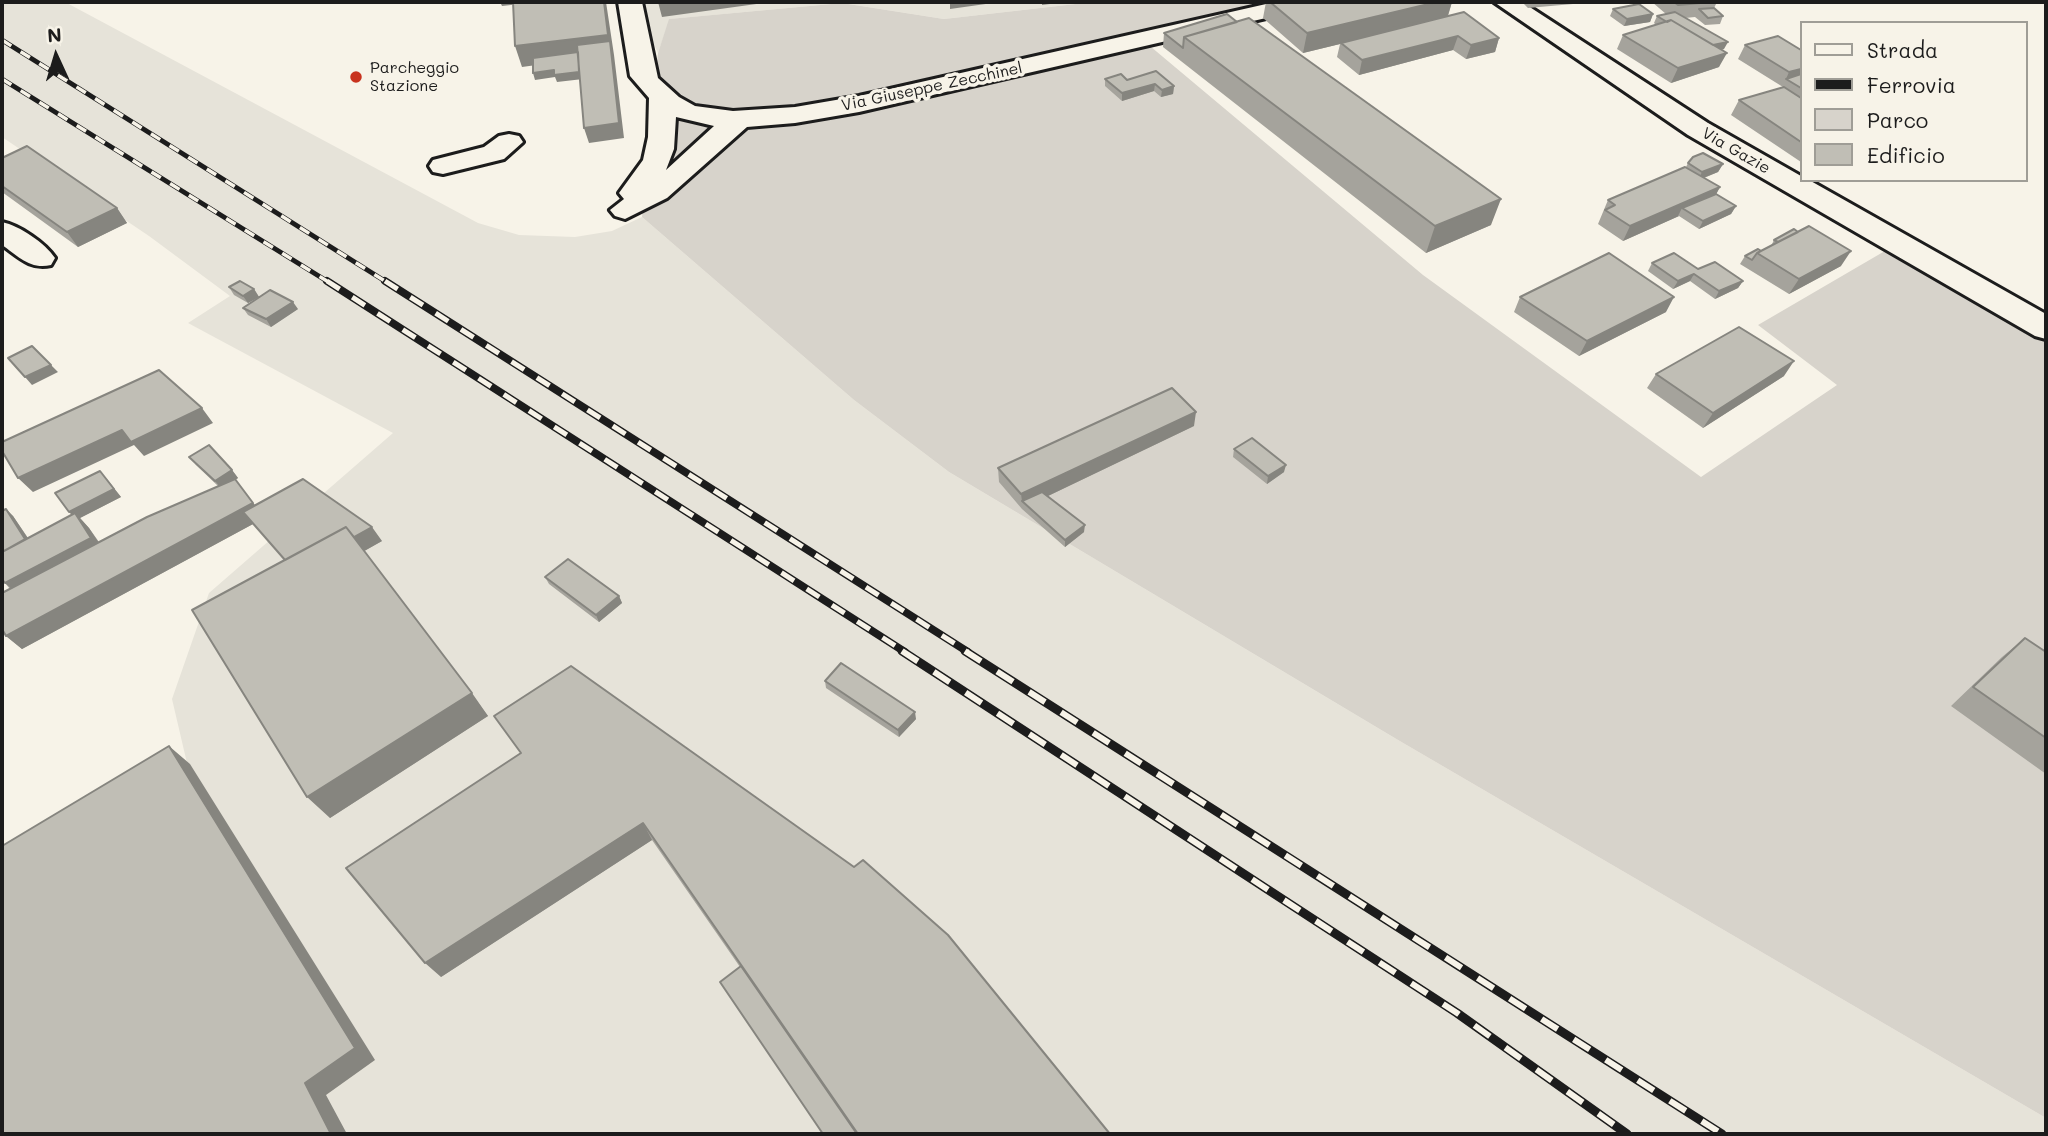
<!DOCTYPE html>
<style>
body{margin:0}
#map{position:relative;width:2048px;height:1136px;overflow:hidden;background:#f7f3e8;font-family:Mali,sans-serif}
canvas{display:block}
.frame{position:absolute;inset:0;border:4px solid #1c1c1c;pointer-events:none}
.legend{position:absolute;left:1800px;top:21px;width:228px;height:161px;box-sizing:border-box;background:#f7f3e8;border:2px solid #9f9d96;margin:0;padding:9px 12px;list-style:none;font-size:21px;color:#1c1c1c}
.legend li{display:flex;align-items:center;gap:14px;height:35px}
.legend b{width:35px;border:2px solid #9f9d96}
.north{position:absolute;left:21px;top:21px;width:70px;height:70px;-webkit-text-stroke:5px #f7f3e8;paint-order:stroke;rotate:356deg;font-size:19px;font-weight:700;line-height:28px;text-align:center;color:#1c1c1c}
.north::after{content:'';display:block;margin:auto;width:24px;height:32px;background:#1c1c1c;clip-path:polygon(50% 0,100% 100%,50% 72%,0 100%)}
</style>
<div id="map">
<canvas width="2048" height="1136"></canvas>
<div class="frame"></div>
<ul class="legend">
<li><b style="height:9px;background:#f7f3e8"></b>Strada</li>
<li><b style="height:9px;background:#1c1c1c"></b>Ferrovia</li>
<li><b style="height:19px;background:#d7d3cb"></b>Parco</li>
<li><b style="height:19px;background:#c0beb5"></b>Edificio</li>
</ul>
<div class="north">N</div>
</div>
<script>
const c = document.querySelector('canvas').getContext('2d');
c.lineJoin = 'round';
function paint(path, color) { c.fillStyle = color; c.fill(path, 'evenodd'); }
function trace(path, color, width, dash) { c.strokeStyle = color; c.lineWidth = width; c.lineCap = dash ? 'butt' : 'round'; c.setLineDash(dash || []); c.stroke(path); }
function write(font, color, halo, rows, align = 'center') {
  c.font = font + ' Mali,sans-serif'; c.lineWidth = 7; c.setLineDash([]); c.textBaseline = 'middle'; c.strokeStyle = halo; c.fillStyle = color; for (const [text, x, y, turn = 0] of rows) {
    c.save(); c.translate(x, y); c.rotate((+turn || 0) * Math.PI / 180); c.textAlign = isNaN(turn) ? turn : align; if (halo) c.strokeText(text, 0, 0); c.fillText(text, 0, 0); c.restore();
  }
}
paint(new Path2D(`
 M2 2H65L478 223 519 235 575 237 612 231 642 217 854 400 949 472 1398 740 2046 1118V1134H2V888L190 776 172 699 209 593 393 433 188 323 230 296 149 236 2 137Z
 M634 2H1093L944 19 842 3 670 19 658 53Z`), '#e6e3d9');
paint(new Path2D(`
 M1093 2H1288L1138 36 1423 275 1701 477 1837 385 1758 325 1890 248 2046 336V1118L1398 740 949 472 854 400 642 217 658 53 669 19 842 3 944 19Z`), '#d7d3cb');
const minor = new Path2D(`
 M618 2H642L658 78 679 97 695 106 733 111 795 107 859 96 1275 2H1317L1313 7 1305 9 859 112 795 123 747 127 667 198 625 219 615 216 610 210 624 199 619 193 643 160 648 137 649 98 630 76ZM676 117 714 126 666 170 674 149Z
 M1494 2H1522L1708 123 1801 176V180H1809L2046 314V339L2035 336 1688 135Z
 M509 134 519 136 523 142 504 159 443 174 433 172 429 166 433 160 484 147 499 136Z
 M2 222C20 226 45 243 55 258L51 265C30 270 18 256 2 245Z`);
trace(minor, '#1c1c1c', 6);
paint(minor, '#f7f3e8');
const railFar2 = new Path2D(`
 M2 40 388 283
 M2 79 330 283`);
const railFar1 = new Path2D(`
 M327 281 905 652
 M385 281 968 652`);
const rail = new Path2D(`
 M902 651 1457 1013 1627 1134
 M965 651 1722 1134`);
trace(railFar2, '#1c1c1c', 5);
trace(railFar1, '#1c1c1c', 8);
trace(rail, '#1c1c1c', 9);
trace(railFar2, '#f7f3e8', 3.5, [11]);
trace(railFar1, '#f7f3e8', 5, [15]);
trace(rail, '#f7f3e8', 6, [19]);
paint(new Path2D(`
 M1266 2H1452L1448 16 1499 38 1495 52 1466 59 1453 50 1359 75 1337 57 1340 44 1303 53 1263 18Z
 M1522 2H1574L1573 4 1528 8Z
 M1652 2H1717L1714 8 1723 16 1720 24 1705 25 1695 17 1685 18 1724 49 1721 50 1719 67 1671 83 1617 49 1623 35 1656 25 1654 23 1657 16 1666 14Z
 M1613 9 1653 14 1650 22 1624 26 1610 16Z
 M1227 14 1491 225 1426 253 1163 47 1164 33Z
 M1745 45 1801 50V96H1799L1801 98V162L1731 115 1739 100 1783 87 1738 59Z
 M1105 79 1127 80 1174 86 1173 94 1161 97 1154 91 1122 101 1105 86Z
 M2 158 117 208 127 223 78 247 2 192Z
 M1688 163 1723 164 1718 172 1704 178 1720 187 1716 194 1736 206 1731 214 1699 229 1679 216 1623 241 1598 224 1608 200 1686 167Z
 M1774 240 1841 266 1789 294 1740 264 1745 256 1761 251 1771 246Z
 M1652 263 1698 269 1743 281 1738 288 1715 299 1690 281 1673 289 1648 271Z
 M229 287 254 289 259 297 248 303 234 295Z
 M1520 297 1666 312 1579 356 1514 312Z
 M243 308 298 309 271 327 248 315Z
 M1656 374 1784 376 1703 428 1647 388Z
 M1194 426 1048 496 1084 532 1065 547 1022 509 999 482 998 468Z
 M1234 449 1284 472 1267 484 1233 457Z
 M189 457 232 470 238 478 235 480 255 505 382 541 364 551 488 716 330 818 285 560 253 524 22 649 6 636 10 589 5 583 6 509 13 516 28 538 72 515 69 512 107 479 121 497 80 518 89 528 99 542 218 486 196 465Z
 M545 577 619 596 622 603 599 622 549 584Z
 M2025 638 2046 652V774L1951 706 2002 657Z
 M825 681 916 719 899 737 826 688Z
 M520 753 854 867 740 967 652 840 441 977Z`), '#a5a39c');
paint(new Path2D(`
 M500 2H520V4L502 6Z
 M604 2H606L614 55 624 138 589 143 584 128 583 79 557 82 555 77 535 80 533 73 580 59 522 67 515 46Z
 M658 2H771L662 17Z
 M950 2H1000L950 9Z
 M1042 2H1066L1042 5Z
 M1437 2H1452L1447 18 1393 28 1392 31 1341 43 1340 44 1303 53 1307 33Z
 M1653 14 1650 22 1624 26 1627 19Z
 M1458 36 1453 50 1359 75 1362 60Z
 M1499 38 1495 52 1466 59 1471 45Z
 M1728 42 1724 49 1704 54 1707 47Z
 M1727 53 1719 67 1671 83 1678 68Z
 M1801 69V81L1786 79 1789 72Z
 M1155 84 1154 91 1122 101V93Z
 M1174 86 1173 94 1161 97 1162 90Z
 M1723 164 1718 172 1698 180 1702 172Z
 M1720 187 1712 202 1682 208 1678 216H1679L1623 241 1630 226Z
 M1501 199 1491 225 1426 253 1435 226Z
 M1736 206 1731 214 1699 229 1703 221Z
 M117 208 127 223 78 247 67 232Z
 M1851 251 1841 266 1789 294 1799 279Z
 M1694 274 1690 281 1673 289 1678 281Z
 M1743 281 1738 288 1715 299 1719 291Z
 M254 289 259 297 248 303 243 296Z
 M1674 297 1666 312 1579 356 1587 341Z
 M293 302 298 309 271 327 266 319Z
 M1794 361 1784 376 1703 428 1713 413Z
 M51 365 58 372 32 385 25 377Z
 M202 408 213 423 144 456 134 445 33 492 18 478 122 430Z
 M1196 412 1194 426 1027 506 1022 501 1021 494Z
 M1286 465 1284 472 1267 484 1268 476Z
 M232 470 238 478 235 480 264 517 243 512 253 524 22 649 6 636 221 488 215 481Z
 M100 471 121 497 80 518 89 528 105 552 21 597 5 583 77 519 69 512Z
 M6 509 13 516 39 555 2 571Z
 M1085 525 1084 532 1065 547V540Z
 M372 527 382 541 306 584 294 570Z
 M619 596 622 603 599 622 596 615Z
 M472 693 488 716 330 818 307 797Z
 M915 712 916 719 899 737 898 730Z
 M169 746 190 764 375 1060 326 1095 347 1134H331L305 1083Z
 M643 823 652 840 441 977 425 963Z`), '#86857f');
const building = new Path2D(`
 M513 2H604L608 35 515 46Z
 M1270 2H1437L1307 33Z
 M1674 2H1712L1678 5Z
 M1639 4 1653 14 1627 19 1613 9Z
 M1714 8 1723 16 1708 18 1699 9Z
 M1464 12 1499 38 1471 45 1458 36 1362 60 1341 43Z
 M1675 12 1728 42 1713 45 1671 20 1667 22 1657 16Z
 M1227 14 1237 22 1184 37 1183 48 1164 33Z
 M1249 18 1501 199 1435 226 1184 37Z
 M1671 20 1727 53 1678 68 1623 35Z
 M1418 22 1420 23 1394 29 1393 28Z
 M1778 36 1801 50V69L1789 72 1745 45Z
 M610 41 619 123 584 128 577 45Z
 M578 52 579 72 554 75V70L533 73V58Z
 M1156 71 1174 86 1162 90 1155 84 1122 93 1105 79 1121 74 1127 80Z
 M1801 74V88L1786 79Z
 M1784 87 1801 98V142L1739 100Z
 M27 146 117 208 67 232 2 186V158Z
 M1703 153 1723 164 1702 172 1688 163 1693 157Z
 M1685 167 1720 187 1630 226 1605 210 1615 205 1608 200Z
 M1716 194 1736 206 1703 221 1682 208Z
 M1809 226 1851 251 1799 279 1757 253Z
 M1794 229 1798 232 1778 242 1774 240Z
 M1758 249 1761 251 1757 253 1752 260 1745 256Z
 M1609 253 1674 297 1587 341 1520 297Z
 M1674 253 1698 269 1715 262 1743 281 1719 291 1694 274 1678 281 1652 263Z
 M240 281 254 289 243 296 229 287Z
 M270 290 293 302 266 319 243 308Z
 M1739 327 1794 361 1713 413 1656 374Z
 M32 346 51 365 25 377 8 358Z
 M159 370 202 408 131 442 122 430 18 478 2 451V442Z
 M1172 388 1196 412 1021 494 998 468Z
 M1252 438 1286 465 1268 476 1234 449Z
 M209 445 232 470 215 481 189 457Z
 M100 471 114 489 69 512 55 493Z
 M235 479 253 503 6 636 2 629V593L147 517Z
 M303 479 372 527 354 537 346 527 285 560 243 512Z
 M1042 492 1085 525 1065 540 1022 501Z
 M6 509 25 539 2 552V511Z
 M75 513 91 538 5 583 2 579V552Z
 M346 527 472 693 307 797 192 610Z
 M568 559 619 596 596 615 545 577Z
 M2025 638 2046 652V738L1973 687Z
 M841 663 915 712 898 730 825 681Z
 M571 666 854 867 863 860 948 935 1110 1134H858L643 823 425 963 346 868 521 753 494 716Z
 M169 746 355 1048 305 1083 331 1134H2V846Z
 M741 966 857 1134H823L720 982Z`);
paint(building, '#c0beb5');
trace(building, '#86857f', 2);
for (const [x, y, r, color] of [
 [356,77,7,"#c8321e"]
]) { const dot = new Path2D(); dot.arc(x, y, r, 0, 2 * Math.PI); c.fillStyle = color; c.fill(dot); trace(dot, '#f7f3e8', 2.5); }
write('16px', '#1c1c1c', '#f7f3e8', [
 ["Parcheggio",370,68],
 ["Stazione",370,86]
], 'left');
write('16px', '#1c1c1c', '#f7f3e8', [
 ["Via Giuseppe Zecchinel",932,87,-12],
 ["Via Gazie",1736,151,30]
]);
</script>
